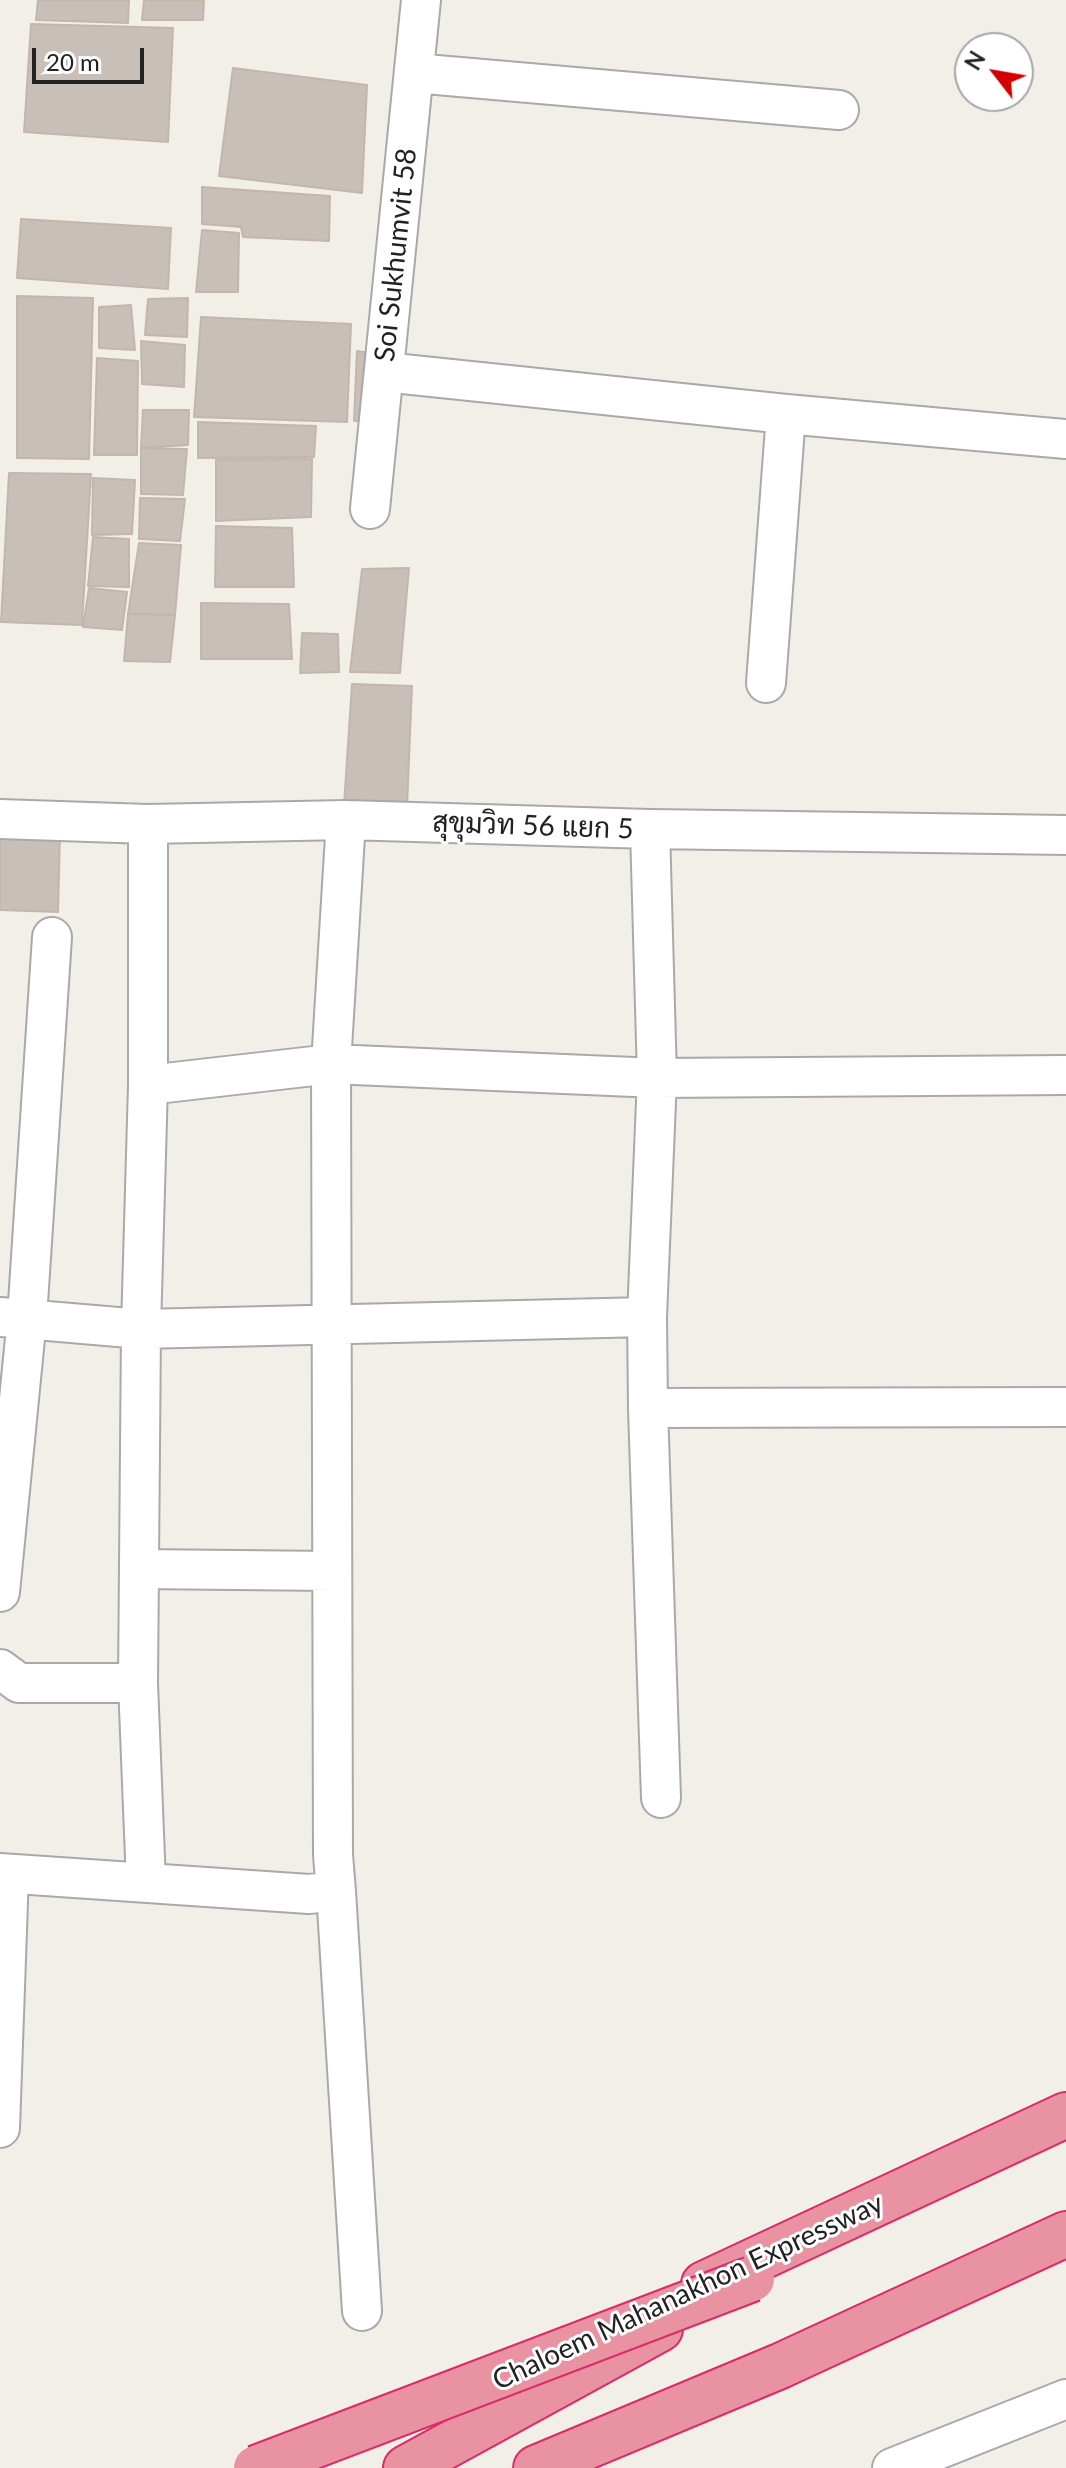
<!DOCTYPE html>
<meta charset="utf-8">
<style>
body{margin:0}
#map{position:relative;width:1066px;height:2468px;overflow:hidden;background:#f2efe9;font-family:Lato,sans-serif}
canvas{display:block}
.north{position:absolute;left:954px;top:32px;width:80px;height:80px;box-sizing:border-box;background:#fff;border:2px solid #a7a7a7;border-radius:50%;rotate:301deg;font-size:22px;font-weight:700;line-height:32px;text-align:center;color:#222}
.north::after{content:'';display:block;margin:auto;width:28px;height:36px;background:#d40000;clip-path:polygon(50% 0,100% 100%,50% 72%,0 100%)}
.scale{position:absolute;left:32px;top:48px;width:112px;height:36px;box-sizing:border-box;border:4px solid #222;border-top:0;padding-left:10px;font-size:24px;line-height:28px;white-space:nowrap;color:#222;-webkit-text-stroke:6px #fff;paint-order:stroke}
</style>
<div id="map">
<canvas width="1066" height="2468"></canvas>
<div class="north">N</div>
<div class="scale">20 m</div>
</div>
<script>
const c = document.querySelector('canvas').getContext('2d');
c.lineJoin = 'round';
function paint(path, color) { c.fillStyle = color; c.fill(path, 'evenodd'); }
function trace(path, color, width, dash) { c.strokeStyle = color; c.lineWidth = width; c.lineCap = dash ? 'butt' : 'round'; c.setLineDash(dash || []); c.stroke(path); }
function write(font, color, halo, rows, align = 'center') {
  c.font = font + ' Lato,Sarabun,sans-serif'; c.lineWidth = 6; c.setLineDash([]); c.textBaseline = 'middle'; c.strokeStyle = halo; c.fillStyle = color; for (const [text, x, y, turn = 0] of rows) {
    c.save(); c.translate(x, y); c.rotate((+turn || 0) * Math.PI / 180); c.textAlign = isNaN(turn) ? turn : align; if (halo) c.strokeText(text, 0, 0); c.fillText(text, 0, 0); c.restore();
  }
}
const building = new Path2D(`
 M38 0H129L128 23 36 20Z
 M144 0H204L203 20H142Z
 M31 24 173 28 168 142 24 132Z
 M233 68 367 85 362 193 219 176Z
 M202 187 330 196 329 241 243 237 241 227 202 224Z
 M21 219 171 228 168 289 17 278Z
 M202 230 239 233 238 292H196Z
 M17 296 93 298 89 459 17 458Z
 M188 298 187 337 145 335 148 299Z
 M131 305 135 350 99 348V307Z
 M201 317 351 324 347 422 194 417Z
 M141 341 185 345 184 387 142 384Z
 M357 351 396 357 394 422 354 421Z
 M97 358 138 361 137 455H94Z
 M143 410H189L188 445 141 448Z
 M198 422 316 426 314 457 198 458Z
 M141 448 187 449 183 495 141 494Z
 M312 459 311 517 216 521V460Z
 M9 473 91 474 82 625 1 622Z
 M93 478 135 480 132 534 92 535Z
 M140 498 185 499 180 541 139 539Z
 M216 526 292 528 294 587H215Z
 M93 537 129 539V587L88 586Z
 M139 543 181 545 175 615 128 614Z
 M409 568 400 673 350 672 362 569Z
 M89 588 127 592 122 630 83 627Z
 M201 603 289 604 292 659H201Z
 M128 614 175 615 170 662 124 661Z
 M302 633 338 634 339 672 300 673Z
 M352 684 412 686 407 807 344 805Z
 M0 833 60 834 58 912 0 910Z`);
paint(building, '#c7bfb8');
trace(building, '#c4b6ab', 2);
const minor = new Path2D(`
 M414 73 839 110
 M384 372 786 414 1066 439
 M370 509 421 0
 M766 683 786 414
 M0 819 148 824 346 820 650 829 1066 835
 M650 829 657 1078 647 1317 648 1408 661 1798
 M148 1085 331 1064 657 1078 1066 1075
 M0 1317 141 1329 647 1317
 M648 1408 1066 1407
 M139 1569 332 1571
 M0 1592 27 1318 52 937
 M0 1669 19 1683H138
 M0 1873 309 1894 336 1891 333 1855 331 1064 346 820
 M146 1883 138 1683 141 1329 148 1085V824
 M336 1891 362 2311
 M0 2128 9 1874
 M892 2468 1066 2399`);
const highway = new Path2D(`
 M704 2284 1066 2115
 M406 2468 660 2329
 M536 2468 780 2366 1066 2234`);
trace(minor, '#a9a9a9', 42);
trace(highway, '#dc2a67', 48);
trace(minor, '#fff', 38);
trace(highway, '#e892a2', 44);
const highwayBridge = new Path2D(`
 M256 2468 752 2279`);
trace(highwayBridge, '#dc2a67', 48, []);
trace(highwayBridge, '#e892a2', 44);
write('28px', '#222', '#fff', [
 ["Soi Sukhumvit 58",396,255,-84],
 ["สุขุมวิท 56 แยก 5",533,826,2],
 ["Chaloem Mahanakhon Expressway",688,2292,-25]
]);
</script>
